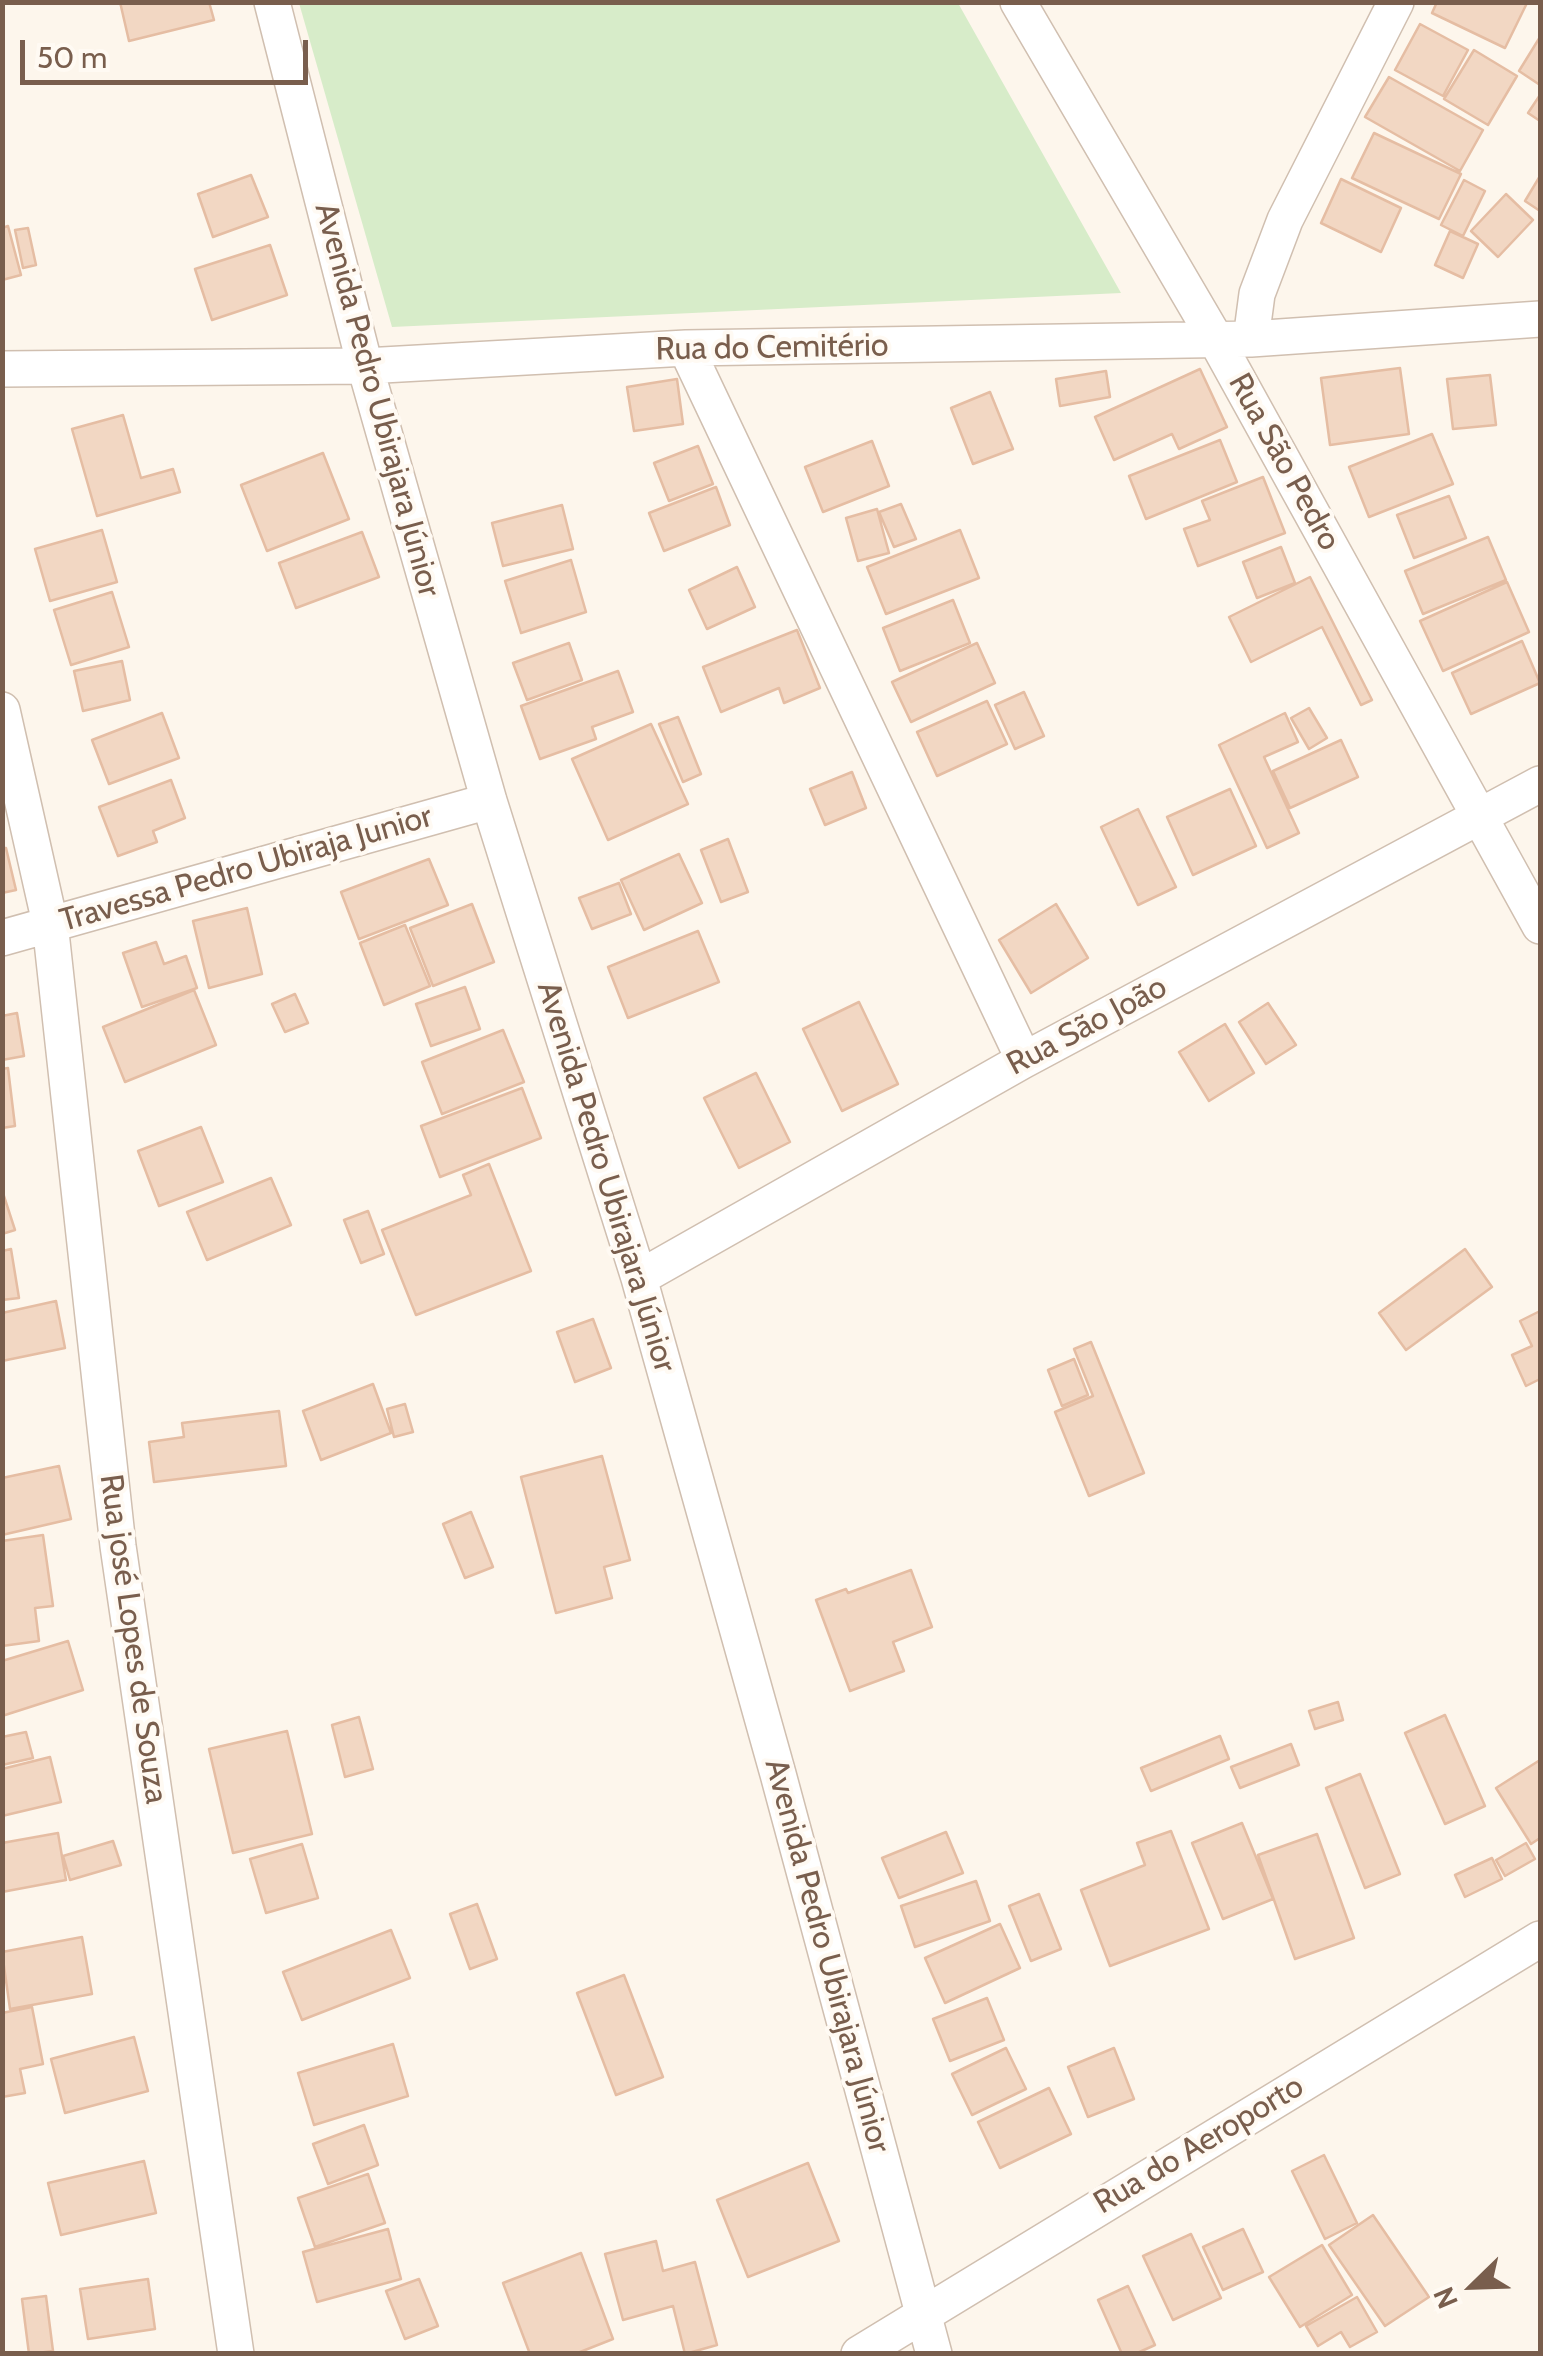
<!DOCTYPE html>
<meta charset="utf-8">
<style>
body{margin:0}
#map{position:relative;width:1543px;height:2356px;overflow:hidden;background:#fdf6ec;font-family:Cabin,sans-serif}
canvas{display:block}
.frame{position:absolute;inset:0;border:5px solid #795e4d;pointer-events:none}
.north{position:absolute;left:1423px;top:2236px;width:100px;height:100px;-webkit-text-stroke:8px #fffaf3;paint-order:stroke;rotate:247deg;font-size:28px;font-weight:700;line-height:40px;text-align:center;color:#795e4d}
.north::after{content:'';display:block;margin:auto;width:35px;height:45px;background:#795e4d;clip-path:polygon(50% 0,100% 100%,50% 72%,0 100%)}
.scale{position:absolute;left:20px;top:40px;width:288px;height:45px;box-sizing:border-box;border:5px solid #795e4d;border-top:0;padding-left:12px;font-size:30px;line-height:35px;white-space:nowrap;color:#795e4d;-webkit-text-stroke:8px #fffaf3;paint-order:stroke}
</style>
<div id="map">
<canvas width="1543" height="2356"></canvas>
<div class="frame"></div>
<div class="north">N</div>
<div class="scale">50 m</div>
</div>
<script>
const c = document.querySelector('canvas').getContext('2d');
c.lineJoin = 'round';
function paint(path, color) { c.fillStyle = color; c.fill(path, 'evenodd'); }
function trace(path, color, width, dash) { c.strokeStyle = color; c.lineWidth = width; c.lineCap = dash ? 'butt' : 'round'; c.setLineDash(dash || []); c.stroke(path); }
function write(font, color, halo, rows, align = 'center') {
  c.font = font + ' Cabin,sans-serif'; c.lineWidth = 8; c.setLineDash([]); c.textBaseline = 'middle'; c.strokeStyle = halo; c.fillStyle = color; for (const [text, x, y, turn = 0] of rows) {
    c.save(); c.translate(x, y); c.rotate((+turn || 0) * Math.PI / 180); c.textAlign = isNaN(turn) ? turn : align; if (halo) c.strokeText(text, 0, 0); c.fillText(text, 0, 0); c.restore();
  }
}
paint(new Path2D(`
 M299 3H958L1121 293 392 327Z`), '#d7ecc9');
const building = new Path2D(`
 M120 2H209L214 20 129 41Z
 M1437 2H1525L1527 3 1505 48 1432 13Z
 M1420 24 1468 50 1443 96 1395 70Z
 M1540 37V85L1519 71Z
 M1474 50 1517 76 1488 125 1444 99Z
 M1389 77 1483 130 1460 171 1365 117Z
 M1540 95V121L1528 113Z
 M1374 133 1461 174 1439 219 1352 178Z
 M251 175 268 217 213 237 198 194Z
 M1540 176V211L1525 201Z
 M1341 179 1401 208 1381 252 1321 223Z
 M1464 180 1485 191 1463 236 1441 225Z
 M1506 194 1533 220 1498 257 1471 231Z
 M8 226 21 275 2 280V228Z
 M28 228 36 265 23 268 15 230Z
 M1450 231 1478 244 1463 278 1435 265Z
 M270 245 287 295 212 320 195 269Z
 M1400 368 1409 434 1330 445 1321 378Z
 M1200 369 1227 427 1179 449 1172 434 1114 460 1095 417Z
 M1106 371 1110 397 1060 406 1056 379Z
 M1490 375 1496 425 1453 429 1447 379Z
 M677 379 683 424 634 431 627 387Z
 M990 392 1013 449 973 464 951 408Z
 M123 415 141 478 173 469 180 492 97 516 72 429Z
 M1432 434 1453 484 1369 517 1349 467Z
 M1220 440 1237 482 1146 519 1129 476Z
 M872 441 889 486 823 512 805 467Z
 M698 446 713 484 669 501 654 463Z
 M323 453 349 519 267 551 241 485Z
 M1263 477 1285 533 1198 566 1184 529 1210 520 1202 501Z
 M716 487 730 525 664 551 649 513Z
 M1449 496 1466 538 1414 558 1397 515Z
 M901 504 916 539 894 547 879 512Z
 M562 505 573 549 503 566 492 523Z
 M877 509 889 553 858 561 846 518Z
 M102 530 117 582 50 601 35 549Z
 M960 530 979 578 886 614 867 567Z
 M362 532 379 577 296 608 279 563Z
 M1488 537 1506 580 1423 614 1405 571Z
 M1281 547 1295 583 1257 598 1243 562Z
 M571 560 586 612 521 633 505 581Z
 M737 567 755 607 707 629 689 590Z
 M1310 577 1372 700 1361 705 1322 627 1251 662 1229 617Z
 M1507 582 1529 632 1443 671 1420 621Z
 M112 592 129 647 71 665 54 610Z
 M953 600 970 643 900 671 883 628Z
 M797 630 820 688 784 703 779 688 721 712 703 667Z
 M1522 641 1540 683 1471 714 1452 673Z
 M569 643 582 680 527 700 513 663Z
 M977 643 995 683 911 722 892 682Z
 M122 661 130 700 83 711 74 671Z
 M618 671 633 712 592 727 596 739 540 759 521 706Z
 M1024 692 1044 736 1015 749 995 705Z
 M987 701 1007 744 937 776 917 732Z
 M1309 708 1327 738 1309 749 1291 718Z
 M162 713 179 758 109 784 92 740Z
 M1285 713 1298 742 1264 757 1299 833 1267 848 1219 745Z
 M678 717 701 774 683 782 659 724Z
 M651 724 688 804 608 840 572 759Z
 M1341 740 1358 777 1290 808 1273 771Z
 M852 772 866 808 825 825 810 789Z
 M171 780 185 818 153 831 157 842 118 856 99 807Z
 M1230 789 1256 846 1193 875 1167 817Z
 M1138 809 1176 887 1138 905 1101 827Z
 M728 839 748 892 721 902 701 850Z
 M2 848H6L16 890 2 893Z
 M679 854 702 903 644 930 621 880Z
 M429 859 448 905 359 939 341 892Z
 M619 883 631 914 592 929 579 898Z
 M472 904 494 962 433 986 410 928Z
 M1056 904 1088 958 1031 993 999 940Z
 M247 908 262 974 209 988 193 921Z
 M405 925 430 986 384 1005 360 943Z
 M698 931 719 982 628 1018 608 967Z
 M156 942 164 964 186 956 197 988 142 1007 123 953Z
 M465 987 480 1029 431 1046 416 1004Z
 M194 990 216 1045 125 1082 103 1027Z
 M295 994 308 1023 285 1032 272 1004Z
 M859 1002 898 1084 842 1111 803 1029Z
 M1268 1003 1296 1045 1266 1064 1239 1022Z
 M17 1013 24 1056 2 1060V1016Z
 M1225 1024 1254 1073 1209 1101 1179 1052Z
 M503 1030 524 1082 442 1114 422 1062Z
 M8 1068 15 1126 2 1128V1069Z
 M756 1073 790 1142 739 1168 704 1098Z
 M522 1088 541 1138 440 1177 421 1126Z
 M201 1127 223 1182 159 1206 138 1151Z
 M489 1164 531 1271 416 1315 382 1230 471 1195 463 1175Z
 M271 1178 291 1225 207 1260 187 1212Z
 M2 1190 15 1230 2 1234Z
 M368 1211 384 1254 361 1263 344 1220Z
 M11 1249 19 1298 2 1300V1251Z
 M1465 1249 1492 1287 1406 1350 1379 1313Z
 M56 1301 65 1348 2 1361V1313Z
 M1540 1311V1379L1526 1386 1512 1355 1532 1346 1520 1321Z
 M593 1319 611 1368 575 1382 557 1332Z
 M1091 1342 1144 1473 1089 1496 1055 1412 1093 1396 1074 1349Z
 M1074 1359 1088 1395 1062 1406 1048 1370Z
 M373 1384 391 1433 321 1460 303 1411Z
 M405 1404 413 1432 394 1437 387 1409Z
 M279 1411 286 1466 154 1482 149 1442 184 1437 182 1423Z
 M602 1456 630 1560 604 1567 612 1598 556 1613 521 1477Z
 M59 1466 71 1519 2 1535V1478Z
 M471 1512 493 1567 465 1578 443 1524Z
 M43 1535 53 1606 35 1608 39 1641 2 1646V1541Z
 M911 1570 932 1627 893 1642 904 1671 850 1691 816 1600 846 1589 848 1593Z
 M68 1641 83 1690 2 1716V1661Z
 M1338 1702 1343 1720 1315 1729 1309 1711Z
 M1445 1715 1485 1806 1445 1824 1405 1733Z
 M359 1717 373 1769 345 1777 332 1725Z
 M287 1731 312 1834 233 1853 209 1749Z
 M26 1732 33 1758 2 1765V1737Z
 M1220 1736 1229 1759 1151 1791 1141 1768Z
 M1291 1744 1299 1765 1240 1788 1231 1767Z
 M50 1757 61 1802 2 1816V1769Z
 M1540 1760V1838L1531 1844 1496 1788Z
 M1360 1774 1400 1874 1365 1888 1326 1788Z
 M1242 1823 1273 1899 1223 1919 1192 1843Z
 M1171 1831 1209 1929 1110 1966 1081 1890 1145 1865 1137 1843Z
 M946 1832 963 1873 899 1898 882 1858Z
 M58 1833 66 1880 2 1892V1843Z
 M1317 1834 1354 1938 1295 1959 1258 1855Z
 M113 1841 121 1865 70 1880 63 1856Z
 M1526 1843 1535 1859 1505 1876 1496 1860Z
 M302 1844 318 1898 266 1913 250 1859Z
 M1492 1858 1502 1879 1465 1897 1455 1875Z
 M976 1881 990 1921 915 1947 901 1906Z
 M1039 1894 1061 1949 1031 1961 1009 1906Z
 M477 1904 497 1959 470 1969 450 1914Z
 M1000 1924 1020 1968 945 2003 925 1958Z
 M391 1930 410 1978 302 2020 283 1972Z
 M82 1937 92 1994 10 2009 2 1952Z
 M624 1975 663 2077 616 2095 577 1993Z
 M987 1998 1004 2040 950 2061 933 2019Z
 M32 2007 43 2064 20 2069 25 2093 2 2097V2013Z
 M134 2037 148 2091 65 2113 51 2059Z
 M393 2044 408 2096 314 2125 298 2073Z
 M1006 2048 1026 2089 972 2115 952 2074Z
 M1114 2048 1134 2099 1088 2117 1068 2067Z
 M1049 2088 1071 2134 1000 2168 978 2122Z
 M364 2125 378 2165 328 2184 313 2144Z
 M1324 2155 1357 2223 1325 2239 1292 2171Z
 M144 2161 156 2213 61 2235 48 2183Z
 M808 2163 839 2241 748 2277 717 2200Z
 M368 2174 385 2223 315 2247 298 2198Z
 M1373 2215 1429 2297 1385 2326 1329 2245Z
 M388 2229 401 2279 317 2302 303 2252Z
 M1243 2229 1263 2272 1223 2290 1203 2247Z
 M1191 2234 1221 2298 1173 2320 1143 2256Z
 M656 2241 663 2271 695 2262 717 2345 685 2354 673 2306 623 2320 605 2254Z
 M1322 2245 1352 2295 1300 2327 1269 2277Z
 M581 2253 613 2339 575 2354H530L503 2283Z
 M148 2279 155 2329 88 2339 80 2289Z
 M419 2279 438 2326 405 2339 386 2291Z
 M1128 2286 1155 2345 1135 2354H1122L1098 2300Z
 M46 2296 53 2351 29 2354 22 2299Z
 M1357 2297 1377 2332 1350 2347 1341 2332 1318 2346 1306 2326Z`);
paint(building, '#f2d7c3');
trace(building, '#e5bda3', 2.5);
const minor = new Path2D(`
 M272 2 365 366 489 801 639 1278 778 1774 934 2354
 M1018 2 1216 340 1540 926
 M1251 339 1257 294 1285 220 1396 2
 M686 348 1024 1060
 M2 369 365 366 686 348 1251 339 1540 319
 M2 710 50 923 118 1546 236 2354
 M2 938 489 801
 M639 1278 1024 1060 1540 784
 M859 2354 1540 1939`);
trace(minor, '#d0bfb0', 38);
trace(minor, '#fff', 35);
write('32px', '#795e4d', '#fffaf3', [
 ["Rua do Cemitério",772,348,-1],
 ["Avenida Pedro Ubirajara Júnior",377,400,75],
 ["Rua São Pedro",1284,462,61],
 ["Travessa Pedro Ubiraja Junior",246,869,-16],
 ["Rua São João",1087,1026,-28],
 ["Avenida Pedro Ubirajara Júnior",606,1177,73],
 ["Rua josé Lopes de Souza",133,1639,82],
 ["Avenida Pedro Ubirajara Júnior",827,1956,75],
 ["Rua do Aeroporto",1199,2145,-31]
]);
</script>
